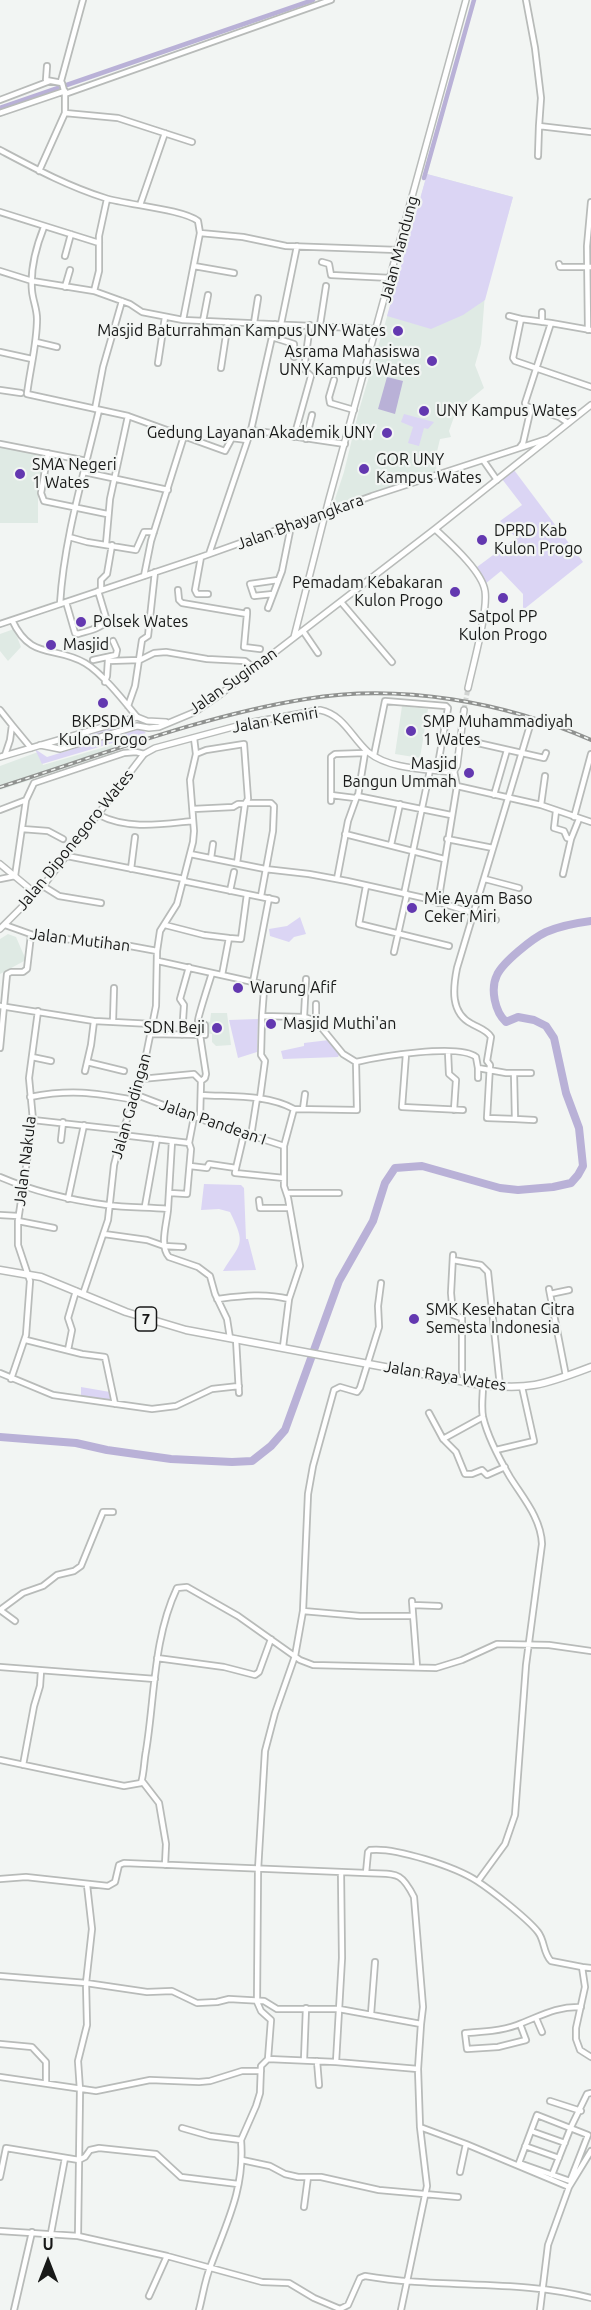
<!DOCTYPE html>
<style>
body{margin:0}
#map{position:relative;width:591px;height:2310px;overflow:hidden;background:#f2f5f3;font-family:Ubuntu,sans-serif}
canvas{display:block}
.north{position:absolute;left:18px;top:2232px;width:60px;height:60px;-webkit-text-stroke:4px #f2f5f3;paint-order:stroke;rotate:0deg;font-size:16px;font-weight:700;line-height:24px;text-align:center;color:#181918}
.north::after{content:'';display:block;margin:auto;width:21px;height:27px;background:#181918;clip-path:polygon(50% 0,100% 100%,50% 72%,0 100%)}
</style>
<div id="map">
<canvas width="591" height="2310"></canvas>
<div class="north">U</div>
</div>
<script>
const c = document.querySelector('canvas').getContext('2d');
c.lineJoin = 'round';
function paint(path, color) { c.fillStyle = color; c.fill(path, 'evenodd'); }
function trace(path, color, width, dash) { c.strokeStyle = color; c.lineWidth = width; c.lineCap = dash ? 'butt' : 'round'; c.setLineDash(dash || []); c.stroke(path); }
function write(font, color, halo, rows, align = 'center') {
  c.font = font + ' Ubuntu,sans-serif'; c.lineWidth = 4.5; c.setLineDash([]); c.textBaseline = 'middle'; c.strokeStyle = halo; c.fillStyle = color; for (const [text, x, y, turn = 0] of rows) {
    c.save(); c.translate(x, y); c.rotate((+turn || 0) * Math.PI / 180); c.textAlign = isNaN(turn) ? turn : align; if (halo) c.strokeText(text, 0, 0); c.fillText(text, 0, 0); c.restore();
  }
}
paint(new Path2D(`
 M427 174 513 197 485 294 481 344 475 365 484 388 461 407V416L454 417 449 431 451 437 440 439 435 460 437 472 337 504 335 499 344 472 359 410 401 270Z
 M0 445 44 453 38 495V523H0Z
 M14 629 21 647 8 661 0 651V634Z
 M402 706 428 709 420 758 395 754Z
 M112 745 115 752 0 790V766L38 752 43 765Z
 M8 934 16 937 26 960 0 974V939Z
 M211 1013H227L231 1045 216 1046 212 1042V1034L206 1033V1021L210 1022Z`), '#dfeae4');
paint(new Path2D(`
 M427 174 513 197 485 300 463 315 431 329 387 316Z
 M404 414 434 422 428 429 424 428 419 446 408 443 413 427 401 422Z
 M514 470 583 562 523 610V594L501 571 485 584 477 567 516 538 500 521 522 505 502 479Z
 M129 720 132 722 130 725 63 746 60 744 62 741Z
 M141 728 146 733 42 764 35 749 47 757Z
 M300 917 306 934 294 937 289 942 270 936 269 929 287 926Z
 M258 1019 257 1052 238 1058 229 1020Z
 M329 1040 340 1053 338 1057 283 1059 281 1051 304 1046V1043Z
 M204 1184 241 1185 244 1188 246 1239H248L256 1270 223 1271C240 1243 247 1246 230 1212L219 1209 201 1210Z
 M81 1387 110 1392 111 1404 81 1400Z`), '#dbd5f4');
paint(new Path2D(`
 M387 377 403 381 395 414 378 409Z`), '#b9b1d7');
trace(new Path2D(`
 M0 108 313 0
 M424 178 474 0`), '#b9b1d7', 4.5);
trace(new Path2D(`
 M0 1437 76 1443 107 1450 171 1459 232 1462 252 1461 271 1446 285 1430 339 1281 373 1221 385 1183 395 1168 422 1166 500 1188 518 1190 553 1187 571 1183 578 1175 583 1166 579 1128 566 1093 554 1038 546 1026 534 1020 518 1017 506 1022C495 1012 490 989 497 975 503 962 533 938 546 932 560 926 576 923 591 921`), '#b9b1d7', 8);
trace(new Path2D(`
 M464 710 468 688`), '#d1d4d2', 5, [5, 2.5]);
const minor = new Path2D(`
 M526 0 535 48 541 98 539 126 591 132
 M47 66 46 80 62 83 65 94V113L118 118 192 142
 M61 81 83 0
 M65 94 331 0
 M0 100 50 81
 M0 113 65 91
 M0 150C34 168 67 186 105 198 127 205 182 209 198 221L200 233 183 320
 M538 156 539 126
 M39 171 65 113
 M140 205 165 133
 M0 212 99 243
 M44 227C36 247 30 269 32 291 33 301 37 309 37 319 37 344 30 369 27 394L128 416 225 451 232 438 247 440
 M200 233 243 237 286 246 398 250
 M65 256 71 234
 M322 262 329 264 331 275 391 278
 M559 264 560 267H591
 M194 266 234 273
 M0 271 32 281 94 291 130 304 142 312 183 320 376 329
 M65 287 70 270
 M94 291 99 271V236L107 199
 M542 312V322
 M509 316 521 319
 M203 321 208 295
 M254 323 258 298
 M551 323 521 319 513 358 515 361 591 387
 M281 324 297 246
 M320 325 326 286
 M588 330 587 246 591 202
 M272 337 294 344V357
 M36 342 57 347
 M0 352 32 359
 M158 363 165 317
 M221 368 228 322
 M334 380 329 397 330 403 354 410
 M0 390 21 393
 M95 409 103 367 122 301
 M568 423 559 417 526 406 525 403 551 323 591 330
 M251 430 275 324
 M294 437 311 376 304 369 310 325
 M306 439 312 415
 M0 444 87 461
 M520 447 523 443 531 408
 M48 453 41 493 44 501 107 514
 M483 460 497 480
 M84 472 168 490
 M69 537 87 542 136 550 144 532H154
 M106 544 110 499 128 416
 M209 554 251 430 345 444
 M201 557 195 590 197 594H208
 M144 576 151 541 184 436
 M101 590V580L107 574 112 545
 M178 590 179 600 182 603 247 614V611
 M273 594 254 596 250 584 278 580
 M66 602 75 633 78 634C87 631 100 629 107 621L98 591
 M341 602 392 662
 M60 604C64 538 84 474 99 410
 M268 608 282 571 291 526
 M247 614 244 647 260 649
 M12 620C31 661 54 645 85 663 102 673 124 701 137 717
 M0 624 201 557 372 496 547 439
 M303 631 318 653
 M93 660 116 655 117 650 113 641
 M108 661 140 660 154 653 166 652 207 659 245 661 254 668
 M105 682 107 676 108 660
 M128 706 135 686 142 640 148 636 155 572
 M0 710 12 725 10 740 5 755
 M12 725 31 748
 M460 739 544 758 546 753
 M374 755 385 701 446 706 448 708 437 770
 M457 786 541 805 591 822
 M331 795 355 798
 M494 795 507 750
 M331 801V757L335 754 365 753 358 796
 M247 803H271L274 806 273 831 261 896
 M541 805 545 776
 M193 809 233 807 238 804H245L248 799 244 744 206 750 196 754
 M0 810 26 800
 M556 811 554 828 564 831 567 838 571 839
 M99 815C128 830 162 824 193 821
 M574 817 591 754
 M22 829 48 831 63 839
 M345 834 444 859
 M447 839 493 848
 M391 845 400 804
 M190 854 265 869 309 874 347 881 428 899 496 920
 M67 856 184 879
 M211 858 213 844
 M237 863 245 804
 M131 869 135 837
 M563 874 571 839 579 819
 M0 879 15 876 26 800 34 783 124 753 136 752 144 754
 M337 879 348 821 357 796 451 815
 M485 879 519 888
 M183 881 276 900
 M43 886 59 896 101 903
 M366 886 359 924 449 946
 M230 891 234 872
 M404 894 430 770
 M438 903 457 786 454 771
 M5 925 36 936 130 946 157 951
 M165 925 204 935 229 938
 M394 952 407 894
 M158 961 262 984 264 990 262 1016 304 1017 316 1021 343 1054 356 1062
 M222 975 229 938 241 939 247 894
 M253 982 269 898
 M316 1004V1021
 M0 1006 94 1021 152 1024
 M304 1017 306 979
 M113 1021 114 988
 M151 1034 202 1035
 M182 1035 184 1005 180 999 189 967
 M205 1035V1025L198 1021C198 1016 209 983 212 973
 M0 1048 7 974 11 972H23L27 969 31 935
 M448 1052 449 1074 456 1080 454 1110
 M406 1054 402 1107 463 1110
 M32 1057 51 1061
 M87 1062 124 1071
 M478 1068V1078
 M85 1071 91 1045 94 1021
 M514 1073 515 1119 487 1118 490 1065 487 1061 491 1037C487 1030 479 1028 472 1024 450 1013 453 988 457 968L531 722
 M141 1079 194 1074 201 1081
 M137 1095 200 1119 284 1146
 M201 1095C232 1097 266 1094 294 1109
 M30 1097C72 1089 94 1093 135 1100
 M260 1098 265 1061 261 1055 262 1016
 M303 1109 305 1094
 M200 1119 201 1081 205 1078 206 1074 200 1035
 M515 1119 534 1120
 M33 1120 123 1130
 M122 1135 189 1143
 M251 1136 257 1098
 M61 1140 63 1122
 M190 1166 207 1168 209 1164 236 1168 235 1173 284 1178
 M236 1168 244 1134
 M0 1177C35 1192 70 1200 107 1205 127 1208 148 1207 168 1209 167 1223 159 1246 169 1257L198 1267 210 1276 215 1294 227 1319 230 1338
 M170 1193 187 1194 191 1149 189 1143 194 1117
 M287 1193H339
 M68 1199 84 1125
 M259 1200 260 1208H289
 M145 1206 157 1139
 M168 1209 172 1141
 M0 1215 18 1216
 M18 1221 54 1228
 M104 1234 147 1240 164 1246 183 1247
 M453 1255 451 1293 453 1315 462 1318V1372L465 1382
 M453 1260 481 1265 488 1272 500 1386
 M549 1289 566 1376
 M83 1294 108 1220 114 1165 123 1130 140 1085 156 1006 157 951 160 931 177 904 193 842 194 831 190 780 196 754 194 738
 M550 1294 569 1290
 M217 1299C242 1296 264 1293 289 1299
 M236 1339 239 1393
 M26 1340 82 1354 105 1357 115 1404
 M283 1347 289 1299 300 1266 288 1198 284 1186V1146L294 1109 357 1110 356 1062C378 1057 459 1043 476 1057L478 1068 506 1073H531
 M68 1350 72 1330 68 1318 76 1291
 M0 1373 53 1395 152 1409 176 1406 212 1389 239 1386
 M11 1379 26 1335 30 1281 18 1245V1221L33 1120 29 1078 38 1011
 M429 1413 443 1439 483 1417
 M443 1439 456 1452 465 1474H472L482 1470 487 1475 505 1467
 M496 1450 534 1441 522 1387
 M412 1601 417 1667
 M413 1605 439 1606
 M0 1610 23 1593 43 1586 57 1575 74 1571 81 1566 103 1512H113
 M0 1610 15 1621
 M303 1611 360 1616H413
 M157 1658 224 1667 255 1675 259 1672 271 1639
 M0 1667 155 1679
 M0 1760 124 1786 141 1783C144 1774 144 1761 146 1751 155 1696 153 1639 177 1588L187 1587 238 1616 300 1660 313 1665 436 1668 462 1660 497 1644 549 1645 591 1651
 M23 1765 34 1706 40 1686 41 1671
 M142 1781 159 1803 166 1844 165 1865
 M366 1873C395 1875 400 1869 414 1897L423 2007 421 2024
 M0 1879 26 1877 108 1886 115 1882 119 1865 124 1863 366 1873 368 1852 370 1850C395 1847 456 1867 477 1881 491 1890 528 1919 538 1932 545 1941 543 1953 551 1961L582 1967 585 1987 576 2028V2039L580 2050 591 2057
 M478 1881 505 1844 515 1815 526 1665 542 1544C541 1518 523 1498 510 1477 500 1460 488 1438 483 1417 481 1407 483 1395 483 1385
 M87 1885 92 1929 86 1983 147 1992 172 1991 197 2003 217 2002 229 1999 264 2001 277 2009H339L421 2024 418 2069 420 2127
 M582 1967 591 1968
 M0 1976 86 1983 87 2025 78 2061 80 2090 78 2236
 M371 2014 375 1962
 M536 2018 542 2032
 M520 2024 526 2040 498 2047 467 2049 465 2033C482 2032 501 2031 517 2025 539 2017 556 2006 581 2007
 M0 2044 32 2047 46 2062V2083
 M268 2059 271 2020 261 2011 257 2002 258 1870 265 1751 275 1713 295 1656 303 1611 308 1494 313 1466 334 1390 340 1387 357 1392 360 1388 379 1327 378 1306 381 1283
 M304 2060 306 2008
 M317 2061 319 2085
 M336 2062 342 1958 341 1873
 M0 2077 96 2091 150 2080 199 2082 210 2081 242 2071H261
 M550 2101 581 2111
 M537 2115 588 2135 570 2181 519 2163Z
 M182 2128 210 2136 241 2140 256 2106 260 2093 261 2066 268 2059 336 2062 418 2069
 M531 2131 565 2143
 M466 2144 569 2187 591 2151
 M525 2146 559 2158
 M242 2160 270 2166 285 2174 298 2177H321L379 2190 458 2197
 M552 2175 571 2127 587 2094 591 2093
 M0 2177 6 2148 79 2160 85 2157 90 2150 99 2148 156 2154 181 2177 238 2184
 M304 2207 308 2177
 M0 2231 78 2236 167 2256 262 2282 289 2283 314 2298 340 2309 348 2305 360 2278 365 2276C440 2289 518 2279 591 2298
 M51 2233 65 2158
 M149 2296 167 2256
 M14 2310 32 2232
 M199 2310C203 2295 205 2279 211 2265 227 2222 245 2188 241 2140
 M401 2310 427 2186 420 2127 466 2144 460 2172
 M540 2310 548 2245 569 2187`);
const major = new Path2D(`
 M435 529C450 543 482 571 485 591 488 612 473 665 468 688
 M294 637 329 499 466 0
 M40 745 60 749 137 726 149 728 159 727 195 712 218 696 435 529 591 405
 M0 757 137 717 147 721 166 722
 M0 864 35 893
 M0 929 43 886 144 754 155 748 248 723 320 710C344 715 351 737 368 752 389 769 424 769 449 772L454 771 457 766 464 710`);
const highway = new Path2D(`
 M0 1270 41 1277 126 1312 186 1330 476 1384C527 1391 544 1385 591 1367`);
trace(minor, '#b8bbb9', 8);
trace(major, '#b8bbb9', 8);
trace(highway, '#b8bbb9', 9);
trace(minor, '#fff', 4.5);
trace(major, '#fff', 5);
trace(highway, '#fff', 6);
const rail = new Path2D(`
 M0 787C98 756 205 715 306 699 400 683 505 702 591 740`);
trace(rail, '#909290', 4);
trace(rail, '#f2f5f3', 1.5, [4.5]);
for (const [x, y, r, color] of [
 [398,331,6,"#6338b0"],
 [432,361,6,"#6338b0"],
 [424,411,6,"#6338b0"],
 [387,433,6,"#6338b0"],
 [364,469,6,"#6338b0"],
 [20,474,6,"#6338b0"],
 [482,540,6,"#6338b0"],
 [455,592,6,"#6338b0"],
 [503,598,6,"#6338b0"],
 [81,622,6,"#6338b0"],
 [51,645,6,"#6338b0"],
 [103,703,6,"#6338b0"],
 [411,731,6,"#6338b0"],
 [469,773,6,"#6338b0"],
 [412,908,6,"#6338b0"],
 [238,988,6,"#6338b0"],
 [271,1024,6,"#6338b0"],
 [217,1028,6,"#6338b0"],
 [414,1319,6,"#6338b0"]
]) { const dot = new Path2D(); dot.arc(x, y, r, 0, 2 * Math.PI); c.fillStyle = color; c.fill(dot); trace(dot, '#f2f5f3', 2); }
for (const [x, y, w] of [
 [146,1319,21]
]) { const box = new Path2D(); box.roundRect(x - w / 2, y - 12, w, 24, 4.5); c.fillStyle = '#f2f5f3'; c.fill(box); trace(box, '#181918', 1.5); }
write('bold 15px', '#181918', null, [
 ["7",146,1319]
]);
write('16px', '#181918', '#f2f5f3', [
 ["Jalan Mandung",399,249,-75],
 ["Jalan Bhayangkara",300,522,-20],
 ["Jalan Sugiman",233,681,-35],
 ["Jalan Kemiri",275,720,-10],
 ["Jalan Diponegoro Wates",75,840,-51],
 ["Jalan Mutihan",80,940,7],
 ["Jalan Gadingan",131,1106,-74],
 ["Jalan Pandean I",213,1122,19],
 ["Jalan Nakula",25,1161,-83],
 ["Jalan Raya Wates",445,1376,9]
]);
write('16px', '#181918', '#f2f5f3', [
 ["Masjid Baturrahman Kampus UNY Wates",386,331,"right"],
 ["Asrama Mahasiswa",420,352,"right"],
 ["UNY Kampus Wates",420,370,"right"],
 ["UNY Kampus Wates",436,411],
 ["Gedung Layanan Akademik UNY",375,433,"right"],
 ["GOR UNY",376,460],
 ["Kampus Wates",376,478],
 ["SMA Negeri",32,465],
 ["1 Wates",32,483],
 ["DPRD Kab",494,531],
 ["Kulon Progo",494,549],
 ["Pemadam Kebakaran",443,583,"right"],
 ["Kulon Progo",443,601,"right"],
 ["Satpol PP",503,617,"center"],
 ["Kulon Progo",503,635,"center"],
 ["Polsek Wates",93,622],
 ["Masjid",63,645],
 ["BKPSDM",103,722,"center"],
 ["Kulon Progo",103,740,"center"],
 ["SMP Muhammadiyah",423,722],
 ["1 Wates",423,740],
 ["Masjid",457,764,"right"],
 ["Bangun Ummah",457,782,"right"],
 ["Mie Ayam Baso",424,899],
 ["Ceker Miri",424,917],
 ["Warung Afif",250,988],
 ["Masjid Muthi'an",283,1024],
 ["SDN Beji",205,1028,"right"],
 ["SMK Kesehatan Citra",426,1310],
 ["Semesta Indonesia",426,1328]
], 'left');
</script>
